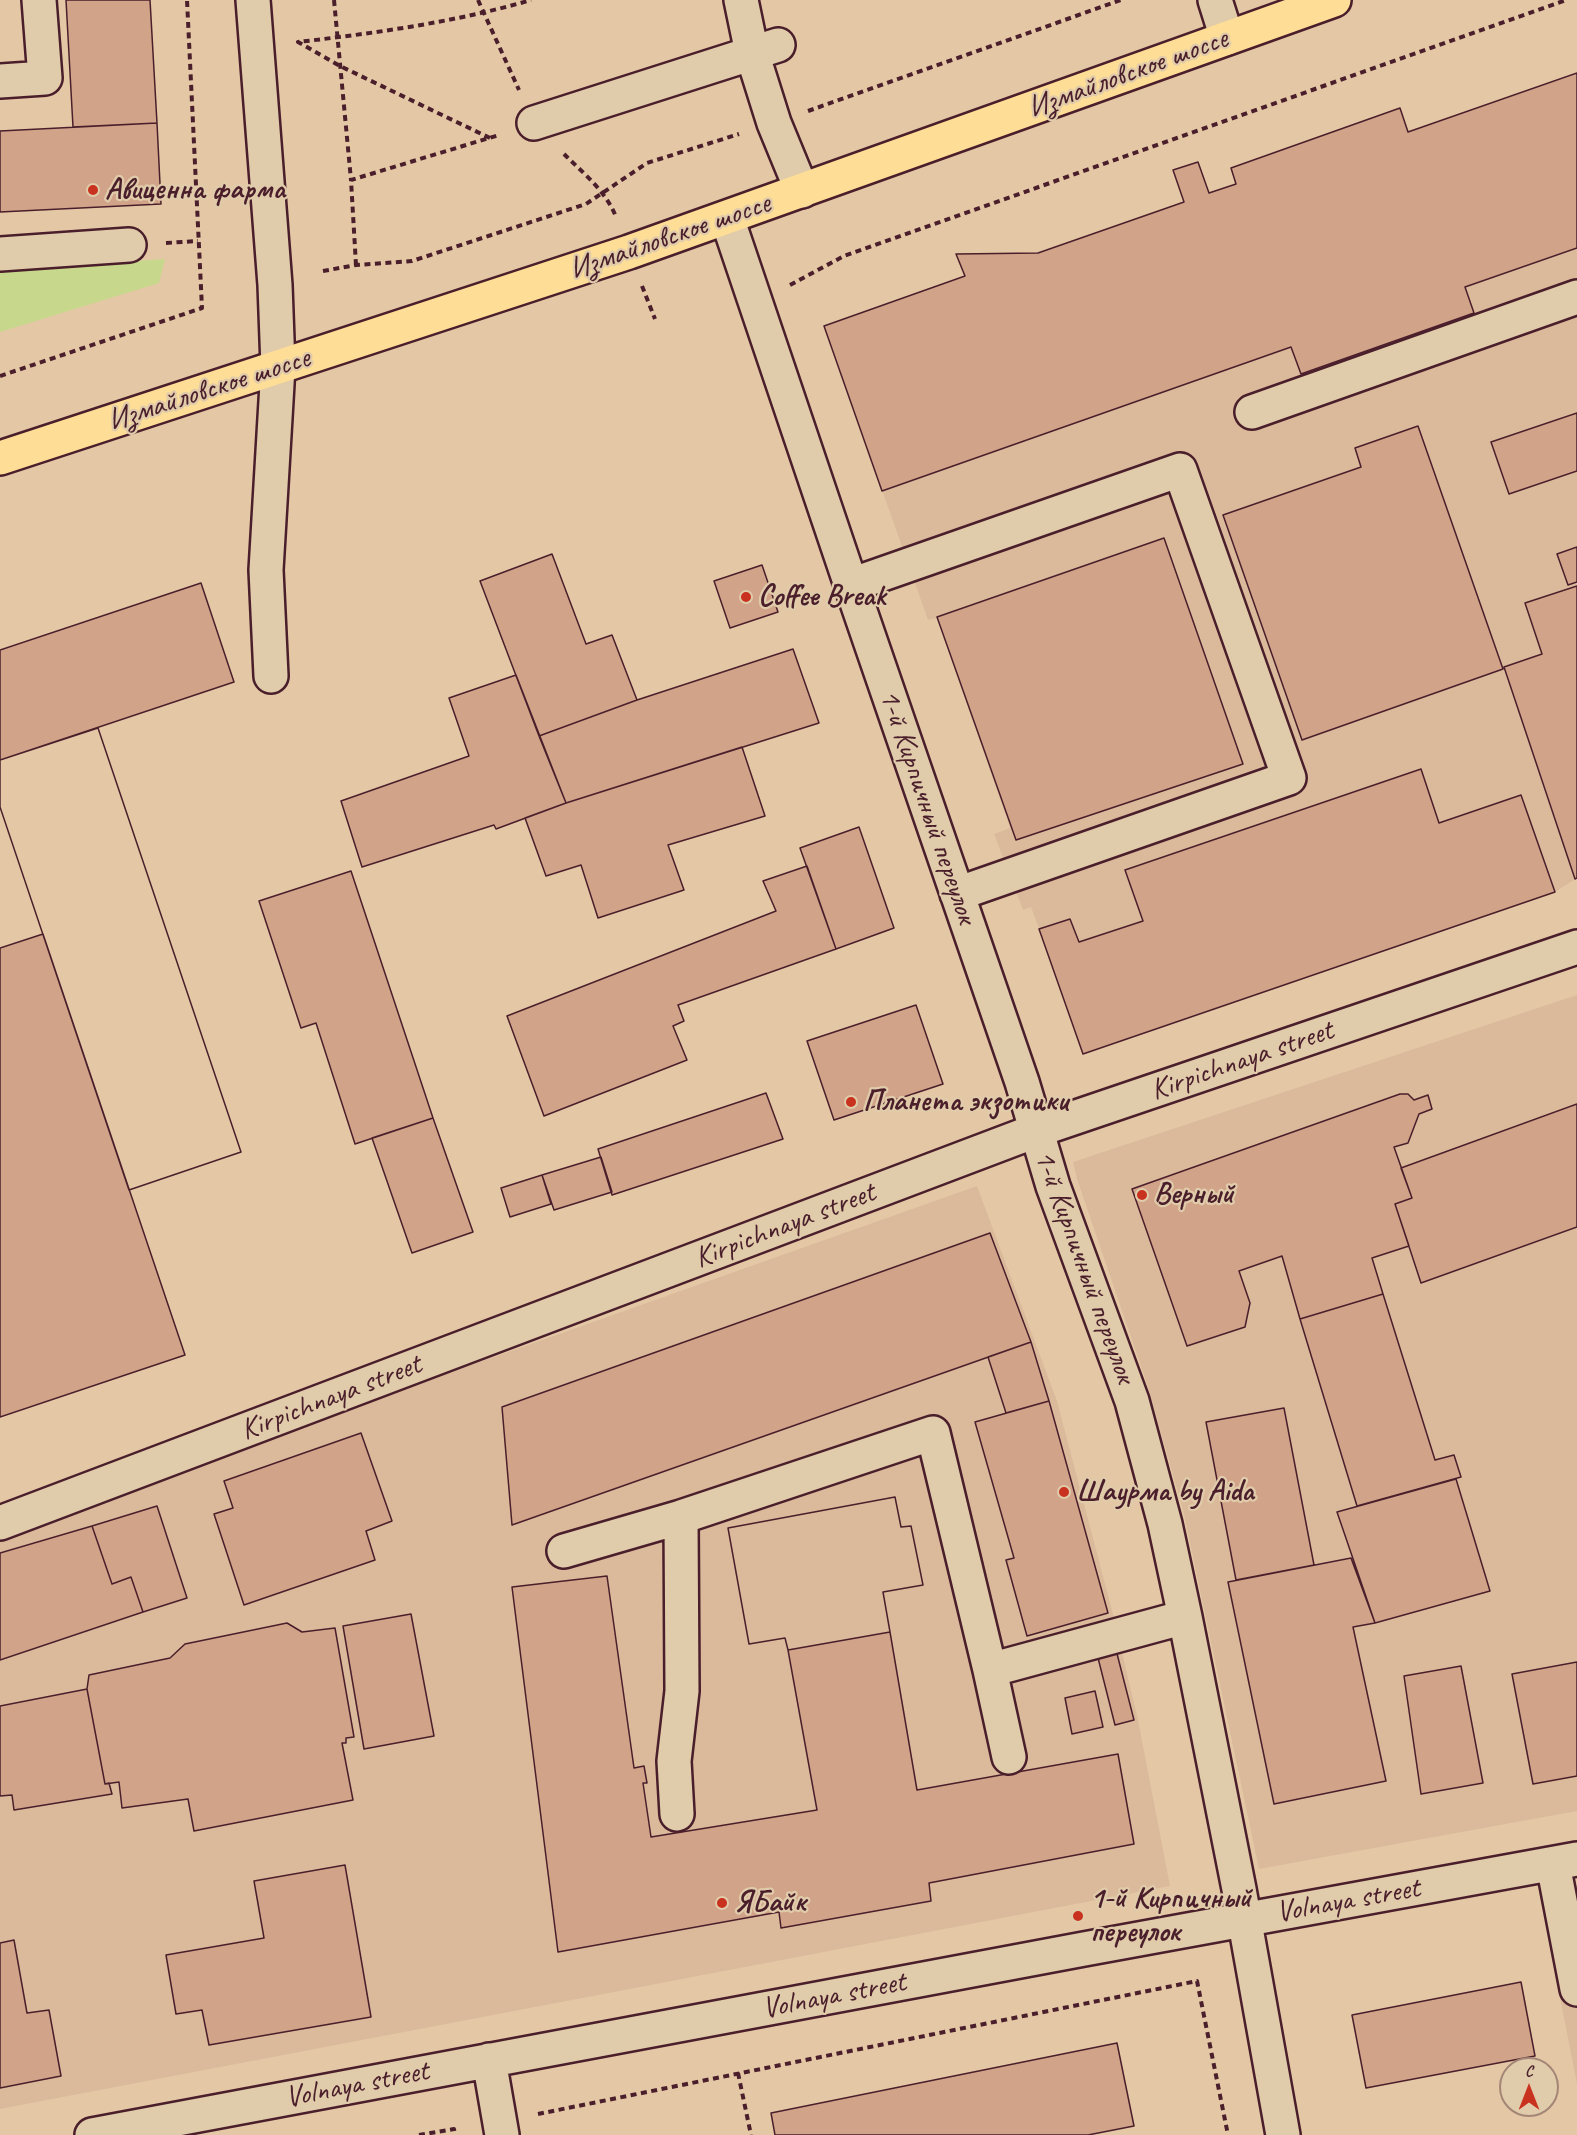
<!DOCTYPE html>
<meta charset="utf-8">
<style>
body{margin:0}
#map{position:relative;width:1577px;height:2135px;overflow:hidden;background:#e4c8a6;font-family:Caveat,sans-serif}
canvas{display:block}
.north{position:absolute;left:1499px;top:2057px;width:60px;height:60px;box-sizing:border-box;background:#e0cbaa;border:2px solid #a48677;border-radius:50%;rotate:0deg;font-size:16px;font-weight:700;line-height:24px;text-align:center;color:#4a1f2b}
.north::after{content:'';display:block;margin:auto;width:21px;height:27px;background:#c8321e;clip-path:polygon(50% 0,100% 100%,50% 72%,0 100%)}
</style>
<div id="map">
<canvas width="1577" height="2135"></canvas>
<div class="north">С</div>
</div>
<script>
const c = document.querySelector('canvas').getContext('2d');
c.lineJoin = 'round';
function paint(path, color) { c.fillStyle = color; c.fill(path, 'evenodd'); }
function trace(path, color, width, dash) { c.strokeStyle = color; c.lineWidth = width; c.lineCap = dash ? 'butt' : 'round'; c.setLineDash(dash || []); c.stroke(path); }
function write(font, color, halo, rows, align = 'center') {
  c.font = font + ' Caveat,sans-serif'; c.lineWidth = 4.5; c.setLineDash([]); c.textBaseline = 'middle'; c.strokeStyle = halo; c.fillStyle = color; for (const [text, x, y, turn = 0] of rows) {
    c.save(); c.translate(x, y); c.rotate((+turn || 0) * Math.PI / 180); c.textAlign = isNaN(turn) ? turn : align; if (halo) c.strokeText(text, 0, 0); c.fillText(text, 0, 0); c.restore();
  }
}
paint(new Path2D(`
 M1577 73V878L1555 892 1521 795 1439 823 1420 769 1125 870 1143 921 1079 942 1070 919 1039 929 1031 907 1023 910 994 834 1010 828 937 618 928 620 824 326 964 277 956 254 1038 253 1184 202 1173 170 1198 162 1209 193 1236 184 1231 168 1400 108 1409 131Z
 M1577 995V1811L1259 1869 1183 1510 1147 1384 1077 1179 1073 1162Z
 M977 1186 1057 1401 1113 1614 1138 1720 1170 1886 0 2109V1532Z
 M1577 1904V2084L1543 1911Z`), '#dbba9b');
paint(new Path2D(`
 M165 259 159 283 0 332V270Z`), '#c7d78b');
const building = new Path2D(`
 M66 0H150L157 123 73 127Z
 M1577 73V248L1465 287 1474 313 1301 374 1291 347 882 491 824 326 965 276 956 254 1038 253 1184 202 1173 170 1198 162 1209 193 1236 184 1231 168 1400 108 1408 132Z
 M157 123 161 204 0 212V131Z
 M1577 413V471L1509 494 1491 442Z
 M1418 426 1503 669 1302 740 1223 515 1361 467 1355 448Z
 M1164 538 1243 764 1016 840 937 617Z
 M1577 547V582L1568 585 1557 554Z
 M552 554 586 644 612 635 637 700 539 736 480 581Z
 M762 565 778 612 730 628 714 581Z
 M201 583 234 682 0 760V650Z
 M1577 586V878L1575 879 1504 667 1542 654 1525 603Z
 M793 649 819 723 566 803 539 736 637 700Z
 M516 675 566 803 496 829 494 825 362 867 341 801 469 756 449 698Z
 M98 728 241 1152 129 1190 0 807V760Z
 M98 728 241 1152 129 1190 0 807V760Z
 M742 747 765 816 668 845 684 890 598 918 581 865 546 876 525 818 566 803Z
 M1421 769 1439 823 1521 795 1555 892 1083 1054 1039 929 1070 919 1079 942 1143 921 1125 870Z
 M859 827 894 928 836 949 800 848Z
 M807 866 836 949 678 1005 684 1021 673 1026 687 1060 544 1116 507 1016 776 911 763 881Z
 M351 871 433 1118 355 1144 316 1023 301 1028 259 901Z
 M43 934 185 1355 0 1417V948Z
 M916 1005 943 1084 834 1120 807 1041Z
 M766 1093 783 1139 612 1195 598 1149Z
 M1400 1094H1408L1414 1100 1428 1095 1432 1109 1419 1114 1408 1143 1394 1147 1412 1198 1395 1204 1409 1246 1372 1258 1383 1294 1300 1319 1282 1256 1239 1271 1250 1303 1245 1327 1187 1346 1132 1189Z
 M1577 1104V1227L1421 1283 1395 1204 1412 1198 1401 1168Z
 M433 1118 473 1232 412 1253 372 1138Z
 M601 1157 612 1192 554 1210 542 1175Z
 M542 1175 551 1204 510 1217 501 1188Z
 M990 1233 1031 1342 512 1525 502 1407Z
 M1383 1294 1435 1460 1454 1455 1461 1477 1357 1506 1300 1319Z
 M1031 1342 1049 1401 1006 1413 988 1357Z
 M1049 1401 1108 1613 1027 1636 1006 1560 1014 1558 975 1422Z
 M1284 1408 1314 1565 1236 1580 1206 1422Z
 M361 1433 392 1521 366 1531 375 1560 244 1605 214 1514 233 1508 224 1481Z
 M1456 1479 1490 1591 1375 1623 1337 1512Z
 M895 1497 901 1527 911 1526 923 1585 883 1592 890 1632 788 1650 785 1638 749 1644 728 1528Z
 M895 1497 901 1527 911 1526 923 1585 883 1592 890 1632 788 1650 785 1638 749 1644 728 1528Z
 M157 1506 187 1598 143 1612 131 1577 112 1584 92 1526Z
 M92 1526 112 1584 131 1577 143 1612 0 1660V1553Z
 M1351 1558 1375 1623 1353 1627 1386 1781 1274 1804 1228 1582Z
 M607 1576 634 1768 644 1766 647 1783H643L651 1837 817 1810 788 1650 890 1632 917 1790 1118 1754 1134 1844 929 1883 931 1901 781 1928 779 1912 558 1952 512 1587Z
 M411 1614 434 1736 364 1749 343 1626Z
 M287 1623 302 1632 335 1628 354 1737 346 1738V1743H342L353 1800 194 1831 188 1799 122 1808 119 1782 105 1784 87 1689 89 1675 170 1658 185 1644Z
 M1114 1642 1134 1720 1115 1725 1095 1646Z
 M1577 1662V1776L1533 1784 1512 1674Z
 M1461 1666 1483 1783 1421 1794 1404 1676Z
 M87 1689 105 1784 109 1783 112 1794 14 1810 12 1795 0 1796V1706Z
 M1095 1691 1103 1727 1072 1734 1065 1698Z
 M345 1865 371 2017 209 2045 202 2010 176 2014 166 1955 264 1938 254 1881Z
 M14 1940 27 2013 49 2010 61 2076 0 2088V1943Z
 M1521 1982 1535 2056 1366 2088 1352 2015Z
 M1117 2043 1134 2126 1088 2135H775L771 2113Z`);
paint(building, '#d1a389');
trace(building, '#4a1f2b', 1.5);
const minor = new Path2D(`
 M253 0 275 285 278 367 266 570 271 676
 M741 0 752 53 774 123 802 191
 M1215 0 1227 38
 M0 81 45 78 39 0
 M534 123 778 45
 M727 218 851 585 1022 1082 1053 1186 1132 1401 1165 1524 1185 1617 1239 1889 1283 2135
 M0 254 129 245
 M1252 412 1577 297
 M851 585 1180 470 1289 778 957 894
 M0 1523 1035 1131 1577 947
 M564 1551 681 1517
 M1009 1757 990 1670 1185 1617
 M677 1814 674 1761 682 1691 681 1517 933 1433 990 1670
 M1553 1864 1577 1989
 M489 2060 502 2135
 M92 2135 1084 1949 1577 1859`);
const major = new Path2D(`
 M0 458 629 252 1334 0`);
trace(minor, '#4a1f2b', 38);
trace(major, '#4a1f2b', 38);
trace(new Path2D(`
 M334 0 351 180
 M478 0 519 90
 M808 111 1121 0
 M490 138 340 66 298 42C376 33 456 22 531 0
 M564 154C583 173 606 191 616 217
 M166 243 198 241
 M356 265 351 180 499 135
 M323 271 356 265 412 261 586 204 647 163 739 134
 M790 285 844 256 1566 0
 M642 286 655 319
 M0 376 202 308 187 0
 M738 2073 751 2135
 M538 2114 1197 1981 1228 2135
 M419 2135 454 2129 455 2135`), '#4a1f2b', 4, [6, 4.5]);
trace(minor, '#e0cbaa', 33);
trace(major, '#fedd96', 33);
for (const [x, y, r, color] of [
 [93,190,6,"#c8321e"],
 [746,597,6,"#c8321e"],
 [851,1102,6,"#c8321e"],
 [1142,1195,6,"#c8321e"],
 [1064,1492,6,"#c8321e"],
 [722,1903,6,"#c8321e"],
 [1078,1916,6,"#c8321e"]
]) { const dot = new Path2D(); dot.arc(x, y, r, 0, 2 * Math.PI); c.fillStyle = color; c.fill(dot); trace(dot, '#e0cbaa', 2); }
write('30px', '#4a1f2b', '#e0cbaa', [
 ["Измайловское шоссе",1128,74,-20],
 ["Измайловское шоссе",670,237,-19],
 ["Измайловское шоссе",209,390,-18],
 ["1-й Кирпичный переулок",927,807,71],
 ["Kirpichnaya street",1242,1061,-19],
 ["Kirpichnaya street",785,1226,-21],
 ["1-й Кирпичный переулок",1084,1267,70],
 ["Kirpichnaya street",331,1398,-21],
 ["Volnaya street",1348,1901,-10],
 ["Volnaya street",834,1996,-11],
 ["Volnaya street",357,2085,-11]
]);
write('bold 30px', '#4a1f2b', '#e0cbaa', [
 ["Авиценна фарма",105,190],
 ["Coffee Break",758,597],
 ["Планета экзотики",863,1102],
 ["Верный",1154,1195],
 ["Шаурма by Aida",1076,1492],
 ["1-й Кирпичный",1090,1899],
 ["переулок",1090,1933],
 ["ЯБайк",734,1903]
], 'left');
</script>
